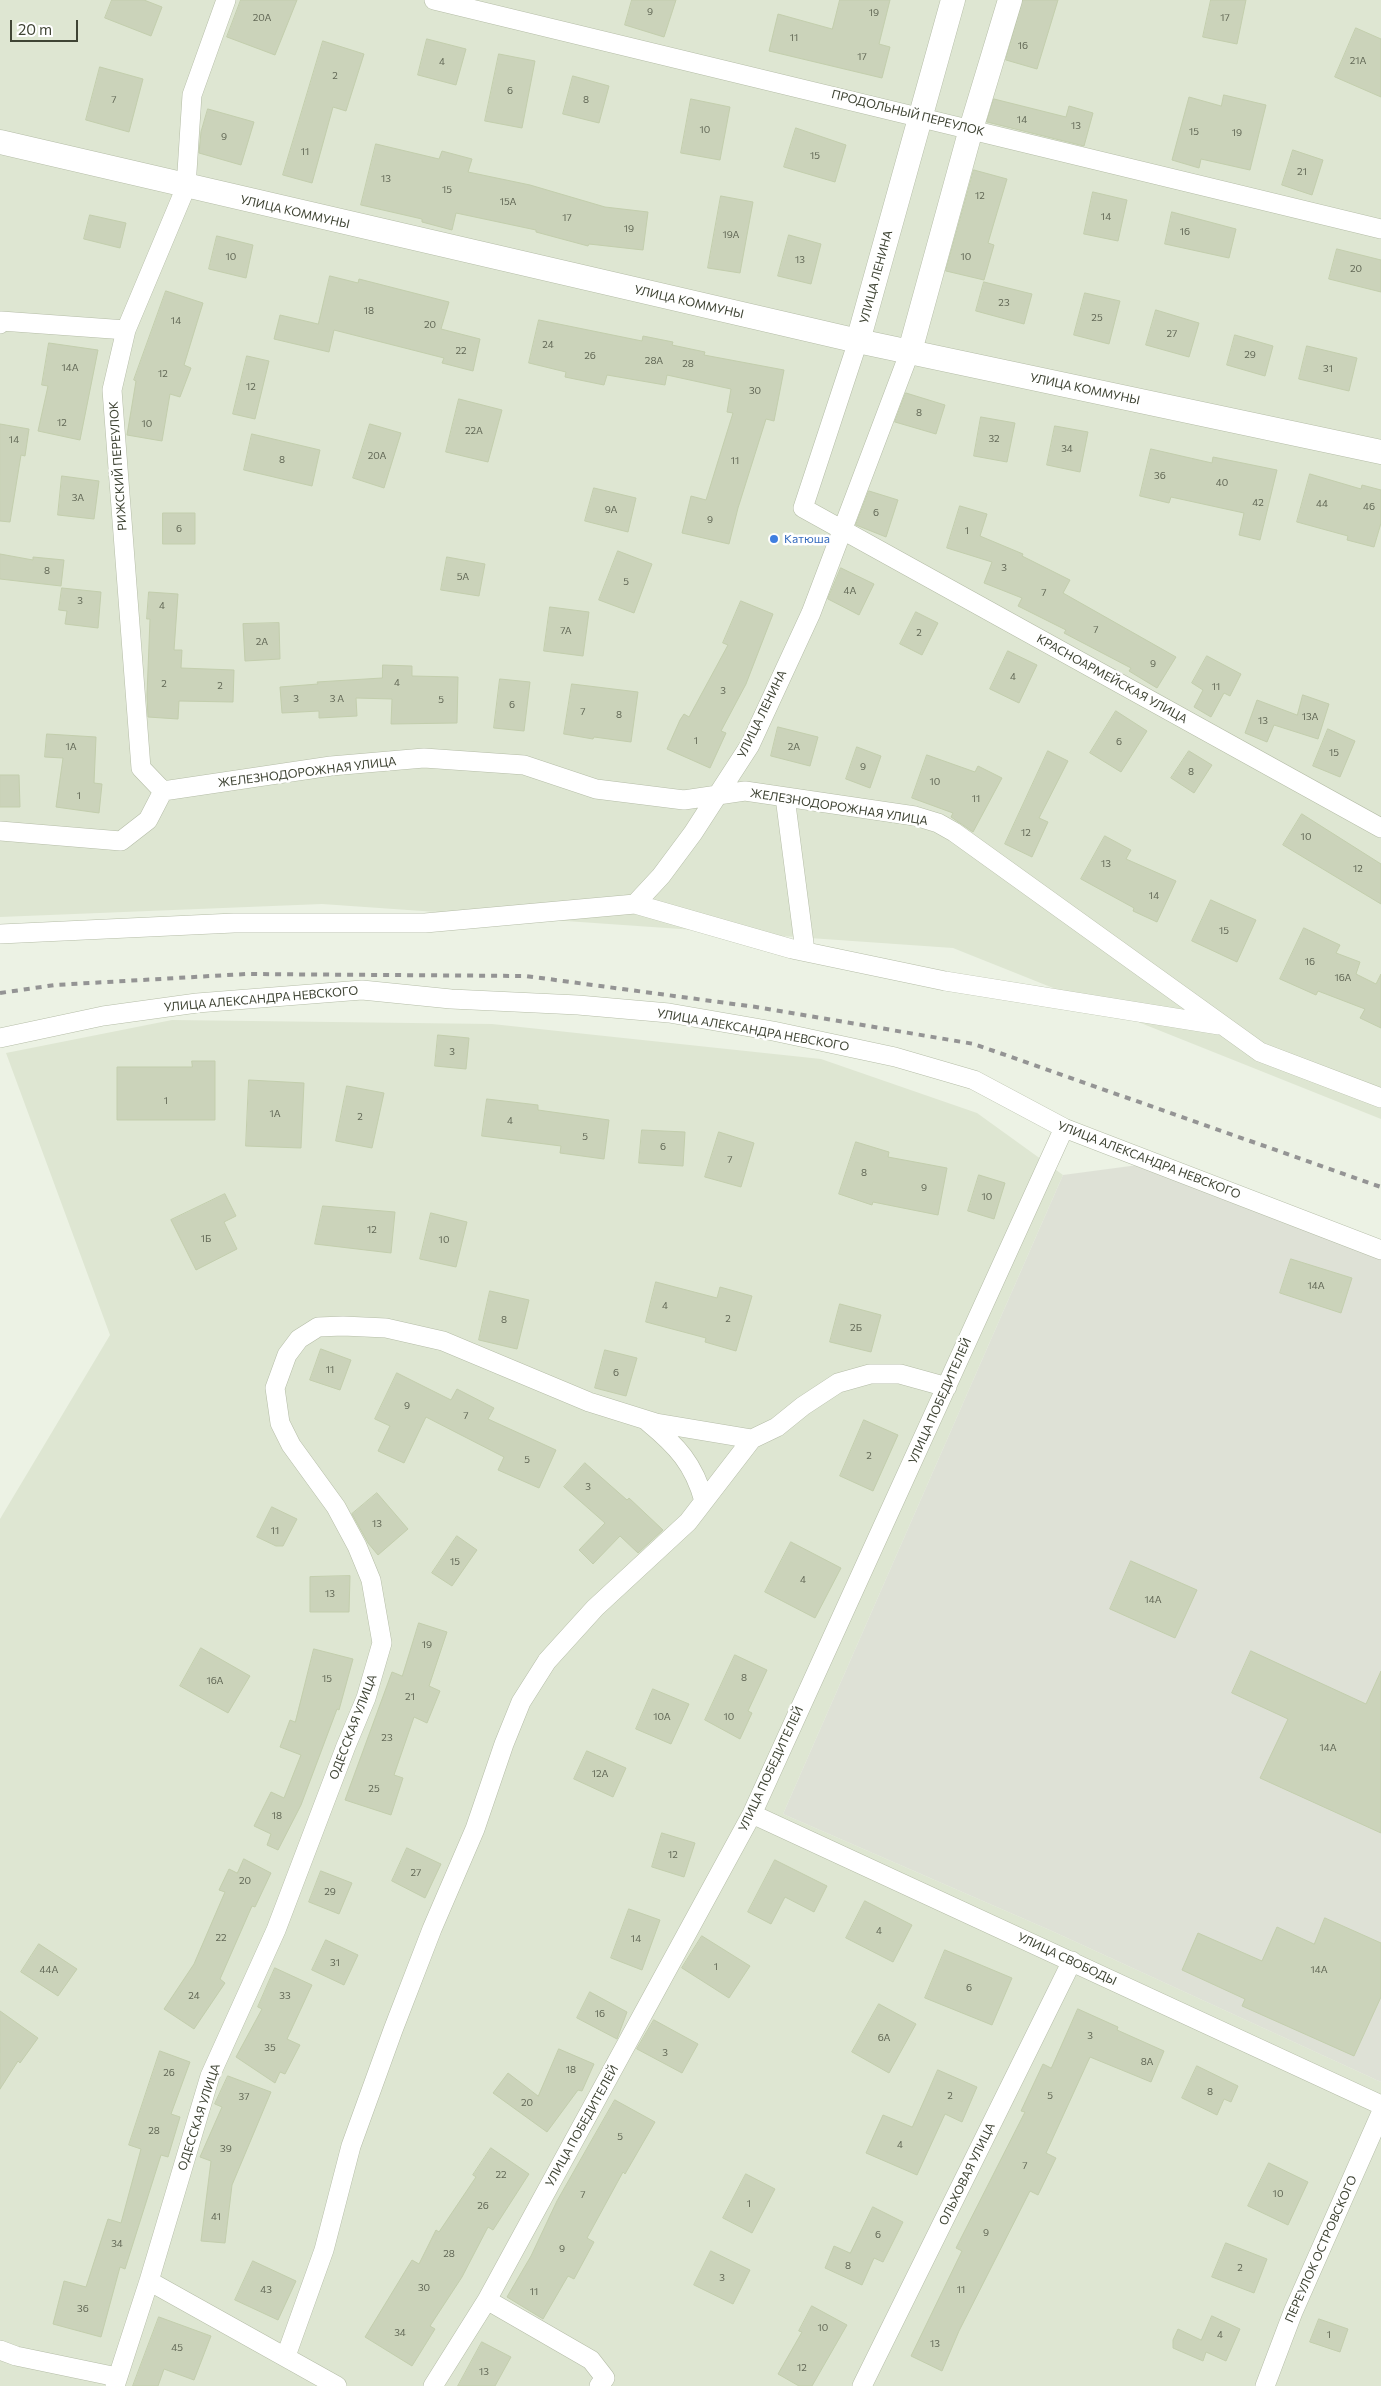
<!DOCTYPE html>
<meta charset="utf-8">
<style>
body{margin:0}
#map{position:relative;width:1381px;height:2386px;overflow:hidden;background:#ecf2e4;font-family:Commissioner,sans-serif}
canvas{display:block}
.scale{position:absolute;left:10px;top:20px;width:68px;height:22px;box-sizing:border-box;border:2px solid #3f4434;border-top:0;padding-left:6px;font-size:15px;line-height:18px;white-space:nowrap;color:#3f4434;-webkit-text-stroke:4px #fff;paint-order:stroke}
</style>
<div id="map">
<canvas width="1381" height="2386"></canvas>
<div class="scale">20 m</div>
</div>
<script>
const c = document.querySelector('canvas').getContext('2d');
c.lineJoin = 'round';
function paint(path, color) { c.fillStyle = color; c.fill(path, 'evenodd'); }
function trace(path, color, width, dash) { c.strokeStyle = color; c.lineWidth = width; c.lineCap = dash ? 'butt' : 'round'; c.setLineDash(dash || []); c.stroke(path); }
function write(font, color, halo, rows, align = 'center') {
  c.font = font + ' Commissioner,sans-serif'; c.lineWidth = 5; c.setLineDash([]); c.textBaseline = 'middle'; c.strokeStyle = halo; c.fillStyle = color; for (const [text, x, y, turn = 0] of rows) {
    c.save(); c.translate(x, y); c.rotate((+turn || 0) * Math.PI / 180); c.textAlign = isNaN(turn) ? turn : align; if (halo) c.strokeText(text, 0, 0); c.fillText(text, 0, 0); c.restore();
  }
}
paint(new Path2D(`
 M0 0H1381V1119L953 948 322 904 0 917Z
 M172 1020 492 1024 821 1059 977 1113 1063 1175 783 1814 1052 1931 1381 2082V2386H0V1519L110 1335 6 1053Z`), '#dee6d2');
paint(new Path2D(`
 M1138 1165 1381 1256V2082L1052 1931 783 1814 1063 1175Z`), '#dee1d6');
const building = new Path2D(`
 M112 0H144L162 7 151 36 105 18Z
 M241 0H297L275 55 227 37Z
 M632 0H676L664 37 625 25Z
 M840 0H890L879 44 890 47 882 78 769 51 778 14 832 29Z
 M1023 0H1058L1037 69 1006 60Z
 M1211 0H1246L1237 44 1203 37Z
 M1356 28 1381 39V97L1335 77Z
 M427 39 466 49 456 85 418 75Z
 M323 41 364 54 346 111 333 107 312 183 283 175Z
 M499 54 535 61 522 128 485 121Z
 M100 67 143 79 129 132 86 120Z
 M573 76 609 86 599 123 563 114Z
 M1224 95 1266 105 1250 170 1201 159 1199 168 1172 160 1189 97 1221 106Z
 M691 99 730 107 720 160 681 153Z
 M994 99 1066 117 1069 106 1093 113 1084 146 987 122Z
 M208 109 254 122 241 165 199 153 201 132Z
 M796 128 846 145 835 182 784 167Z
 M376 144 439 159 442 151 472 159 468 172 530 185 605 207 648 212 643 250 589 244 588 246 536 232V230L456 213 452 230 422 222V219L361 205Z
 M1293 150 1323 160 1312 195 1282 185Z
 M974 170 1007 179 988 243 994 245 984 280 946 271Z
 M1093 192 1127 200 1118 241 1084 234Z
 M721 196 753 202 740 273 708 268Z
 M1172 212 1236 229 1229 258 1165 244Z
 M90 215 126 223 120 248 84 239Z
 M789 235 821 244 811 284 778 276Z
 M217 236 253 245 246 278 209 269Z
 M1337 249 1381 260V292L1329 279Z
 M330 276 358 283 359 279 449 302 441 329 480 339 473 371 442 363 444 358 334 330 329 352 274 339 280 315 318 324Z
 M984 282 1032 294 1024 324 976 311Z
 M166 291 203 303 184 365 191 368 180 397 170 394 162 441 127 435 136 381 134 380Z
 M1085 293 1120 301 1109 344 1074 335Z
 M1156 310 1199 323 1189 357 1146 345Z
 M539 320 642 341 643 336 673 342 672 345 705 352 704 355 784 370 774 421 766 419 738 508 729 544 682 533 691 496 706 500 733 413 727 412 731 389 667 375 665 385 607 375 604 385 565 377 566 372 529 363Z
 M1235 335 1273 346 1265 376 1227 365Z
 M49 343 98 350 80 440 38 431 48 386 42 385Z
 M1307 346 1357 358 1349 391 1299 379Z
 M247 356 269 361 255 419 233 414Z
 M906 393 945 405 936 434 895 422Z
 M459 399 502 410 488 462 446 452Z
 M981 417 1015 423 1007 462 974 456Z
 M0 424 29 429 25 456 21 455 10 522 0 521Z
 M370 424 401 433 384 488 353 478Z
 M1055 426 1088 432 1080 472 1047 465Z
 M252 434 320 450 312 486 244 470Z
 M1151 449 1212 463 1213 457 1277 470 1260 540 1239 535 1244 513 1171 497 1169 503 1140 496Z
 M1310 474 1361 489 1362 485 1381 490V523L1374 547 1347 540 1348 536 1297 522Z
 M62 476 99 481 94 519 58 515Z
 M594 488 636 498 628 532 585 521Z
 M869 491 898 500 886 537 856 525Z
 M960 506 987 514 980 536 1023 554 1022 556 1070 580 1063 593 1176 657 1157 688 1129 671 1131 668 1064 633 1066 630 1018 606 1022 598 984 583 992 562 947 548Z
 M163 513H195V544H163Z
 M618 551 652 564 634 613 599 600Z
 M0 554 33 560V557L64 560 61 586 0 579Z
 M447 557 485 564 479 596 441 590Z
 M841 568 874 584 859 615 828 599Z
 M62 588 101 592 98 628 65 624 67 611 59 610Z
 M149 592 178 594 174 650H182L181 668 234 670 233 702 179 701 178 719 148 717 147 695 150 619H147Z
 M741 601 773 614 746 684 721 731 726 733 710 768 667 749 680 720 684 714 689 717 728 645 723 643Z
 M550 607 589 612 583 656 544 651Z
 M916 612 938 623 922 655 900 644Z
 M279 623 280 659 245 661 243 624Z
 M1008 651 1037 665 1019 703 990 689Z
 M1207 656 1241 674 1230 696 1224 693 1211 717 1194 707 1203 690 1192 683Z
 M383 665 412 666V676L458 677 457 723 391 724 392 699 356 698 357 716 319 718V711L282 713 280 687 318 684 317 682 382 678Z
 M500 679 530 682 524 731 494 728Z
 M572 684 638 692 631 742 594 737 593 739 564 734Z
 M1303 695 1329 704 1318 739 1274 725 1267 742 1245 733 1257 700 1297 715Z
 M1116 711 1147 731 1121 772 1090 753Z
 M778 727 818 737 810 766 771 756Z
 M1328 729 1355 741 1340 777 1313 766Z
 M47 734 96 737 94 783 102 784 99 813 56 807 63 758 45 757Z
 M857 747 881 756 870 788 846 779Z
 M1048 751 1068 761 1039 818 1048 822 1032 857 1005 844Z
 M1189 751 1212 765 1194 793 1171 778Z
 M927 755 975 772 978 766 1002 778 973 832 951 817 953 813 912 798Z
 M0 775H19L20 807H0Z
 M1302 814 1381 864V904L1283 845Z
 M1105 836 1131 850 1126 859 1176 881 1157 922 1133 911 1134 908 1081 879Z
 M1211 900 1256 920 1237 962 1192 941Z
 M1304 928 1340 945 1336 953 1360 962 1356 974 1376 984 1381 974V1028L1360 1018 1365 1009 1318 991 1316 995 1280 979Z
 M438 1035 469 1038 466 1069 435 1066Z
 M192 1061H215V1120H117V1067H192Z
 M249 1080 304 1083 301 1148 246 1146Z
 M347 1086 384 1093 372 1148 336 1141Z
 M487 1099 538 1105V1110L609 1120 604 1159 560 1153 561 1146 482 1136Z
 M642 1130 685 1132 683 1166 639 1163Z
 M719 1132 754 1143 741 1187 705 1177Z
 M856 1142 889 1152 888 1157 947 1168 938 1215 873 1202 872 1205 839 1194Z
 M979 1175 1005 1183 994 1219 968 1211Z
 M225 1194 236 1216 224 1222 237 1249 196 1270 171 1220Z
 M323 1206 395 1212 391 1253 315 1244Z
 M431 1213 467 1222 456 1267 420 1259Z
 M1291 1259 1352 1278 1341 1313 1280 1293Z
 M656 1282 717 1298 720 1287 752 1296 736 1351 705 1342 706 1338 646 1322Z
 M490 1291 529 1300 517 1349 479 1340Z
 M840 1304 881 1315 871 1352 830 1342Z
 M321 1349 351 1360 340 1390 310 1380Z
 M605 1350 637 1358 626 1396 595 1388Z
 M397 1373 451 1400 457 1389 494 1408 488 1419 556 1450 539 1488 498 1470 504 1457 426 1417 404 1463 378 1451 390 1426 375 1419Z
 M864 1420 898 1435 873 1491 840 1476Z
 M585 1463 627 1500 629 1498 663 1530 638 1553 620 1536 593 1564 579 1550 605 1523 564 1487Z
 M377 1493 408 1529 378 1555 368 1543 352 1514Z
 M272 1507 297 1519 283 1546H276L257 1537Z
 M457 1536 477 1550 452 1586 432 1573Z
 M791 1542 841 1568 815 1618 765 1592Z
 M1131 1561 1197 1590 1175 1638 1110 1609Z
 M350 1576 349 1612H310V1577Z
 M419 1623 447 1632 429 1686 440 1691 427 1723 414 1717 394 1775 403 1778 391 1815 345 1800 392 1672 402 1676Z
 M201 1648 250 1676 228 1713 180 1686Z
 M314 1649 353 1659 339 1710 337 1709 301 1805 278 1850 267 1845 271 1834 254 1826 271 1792 284 1798 301 1755 280 1747 290 1720 295 1722Z
 M1251 1651 1366 1704 1381 1671V1833L1260 1778 1288 1719 1232 1693Z
 M735 1655 767 1670 748 1711 752 1713 740 1739 705 1720Z
 M653 1689 689 1704 671 1744 636 1729Z
 M587 1751 626 1768 613 1797 574 1779Z
 M662 1833 695 1843 684 1877 652 1867Z
 M407 1848 441 1864 425 1898 392 1881Z
 M244 1859 271 1873 255 1907 252 1906 220 1979 225 1983 194 2029 164 2009 194 1964 225 1892 219 1890 229 1869 237 1873Z
 M775 1860 827 1886 814 1912 785 1897 771 1924 748 1912Z
 M321 1871 352 1883 339 1914 309 1902Z
 M865 1901 912 1925 893 1962 846 1938Z
 M629 1909 660 1920 642 1970 611 1958Z
 M1325 1918 1381 1943V1997L1354 2056 1242 2006 1245 1999 1182 1970 1198 1933 1262 1961 1277 1927 1314 1944Z
 M702 1936 750 1966 729 1998 682 1968Z
 M326 1940 358 1955 344 1985 312 1970Z
 M39 1944 77 1969 58 1996 21 1972Z
 M945 1950 1012 1978 992 2025 925 1998Z
 M275 1968 312 1985 287 2039 300 2045 285 2074 280 2072 275 2083 236 2057 262 2009 258 2007Z
 M590 1992 627 2012 617 2039 577 2018Z
 M879 2004 916 2024 889 2073 852 2052Z
 M1078 2009 1118 2027 1117 2030 1164 2051 1151 2082 1090 2057 1046 2153 1056 2158 1038 2195 1030 2191 959 2331 942 2371 911 2356 962 2251 956 2248 1025 2112 1021 2111 1043 2064 1051 2068Z
 M0 2011 38 2038 20 2063 18 2061 0 2089Z
 M654 2020 698 2044 682 2073 637 2049Z
 M559 2049 594 2064 582 2091 578 2090 547 2132 493 2093 508 2073 538 2096Z
 M160 2051 190 2062 171 2114 180 2117 168 2157 161 2155 125 2269 120 2267 101 2337 53 2324 64 2281 86 2287 108 2219 121 2223 141 2149 129 2145Z
 M1197 2066 1238 2086 1231 2102 1224 2099 1217 2115 1182 2098Z
 M938 2070 977 2087 962 2122 945 2114 917 2175 866 2153 883 2115 912 2127Z
 M228 2076 271 2092 232 2185 225 2243 201 2241 211 2161 200 2157 222 2107 215 2104Z
 M615 2100 655 2122 625 2174 623 2172 587 2238 594 2242 574 2279 568 2276 543 2319 507 2297 531 2256 557 2201Z
 M491 2148 529 2174 493 2230 488 2227 462 2277 430 2326 435 2329 412 2366 365 2337 412 2260 419 2264 436 2230 439 2232 476 2177 473 2175Z
 M1269 2163 1308 2182 1288 2225 1248 2206Z
 M746 2174 775 2189 752 2233 723 2218Z
 M873 2207 903 2222 883 2262 874 2258 862 2285 825 2268 834 2246 850 2253Z
 M1226 2243 1267 2259 1254 2293 1212 2277Z
 M711 2251 750 2270 733 2304 694 2285Z
 M253 2261 296 2281 278 2320 235 2300Z
 M812 2306 847 2325 812 2386H799L778 2374 802 2332 799 2331Z
 M1212 2316 1240 2329 1226 2361 1206 2352 1203 2361 1173 2348V2340L1178 2329 1201 2340Z
 M159 2317 211 2336 194 2380 164 2369 158 2386H133Z
 M1319 2319 1348 2329 1340 2352 1310 2342Z
 M482 2342 511 2357 495 2386H458Z`);
paint(building, '#cbd3ba');
trace(building, '#c3cead', 1);
const minor = new Path2D(`
 M434 0 1381 229
 M0 324 1 321 126 330
 M858 341 803 508 1381 828
 M163 791 331 766 424 758 524 765 596 789 684 800 745 791 915 816 938 823 954 832 1260 1052 1381 1098
 M163 791 141 768 112 390 126 330 186 187 192 95 226 0
 M785 797 805 951
 M0 831 121 841 148 820 163 791
 M635 904 661 876 693 833 750 745 811 613 910 351
 M0 934 234 923H425L635 904 792 949 945 981 1219 1025
 M0 1038 103 1016 197 1003 362 990 451 999 578 1005 669 1013 773 1031 895 1057 974 1080 1064 1128 1381 1250
 M648 1422C677 1446 694 1464 704 1501
 M752 1814 1381 2105
 M149 2281 337 2386
 M487 2300 591 2360 605 2378 599 2386
 M0 2350 16 2356 117 2377
 M286 2356 324 2250 351 2146 393 2030 432 1929 475 1829 504 1744 521 1702 547 1661 595 1608 688 1522 752 1439
 M115 2386 149 2281 210 2076 276 1930 346 1746 366 1698 382 1643 371 1580 357 1546 336 1507 291 1445 280 1423 275 1388 287 1355 299 1339 318 1327 343 1326 386 1328 443 1341 589 1402 656 1423 752 1439 777 1427 803 1406 838 1383 870 1374H900L947 1387
 M433 2386 487 2300 752 1814 1064 1128
 M862 2386 1072 1961
 M1265 2386 1293 2312 1381 2113`);
const tertiary = new Path2D(`
 M0 142 858 341 1381 452
 M858 341 953 0
 M910 351 971 129 1010 0`);
trace(minor, '#b5bda7', 20);
trace(tertiary, '#b5bda7', 25);
trace(minor, '#fff', 19);
trace(tertiary, '#fff', 24);
trace(new Path2D(`
 M0 993 55 985 246 974 526 976 756 1007 974 1044 1381 1187`), '#949494', 4, [6, 6]);
for (const [x, y, r, color] of [
 [774,539,5,"#3f7fe0"]
]) { const dot = new Path2D(); dot.arc(x, y, r, 0, 2 * Math.PI); c.fillStyle = color; c.fill(dot); trace(dot, '#fff', 2); }
write('10px', '#626856', null, [
 ["9",650,12],
 ["19",874,13],
 ["20А",262,18],
 ["17",1225,18],
 ["11",794,38],
 ["16",1023,46],
 ["17",862,57],
 ["21А",1358,61],
 ["4",442,62],
 ["2",335,76],
 ["6",510,91],
 ["7",114,100],
 ["8",586,100],
 ["14",1022,120],
 ["13",1076,126],
 ["10",705,130],
 ["15",1194,132],
 ["19",1237,133],
 ["9",224,137],
 ["11",305,152],
 ["15",815,156],
 ["21",1302,172],
 ["13",386,179],
 ["15",447,190],
 ["12",980,196],
 ["15А",508,202],
 ["14",1106,217],
 ["17",567,218],
 ["19",629,229],
 ["16",1185,232],
 ["19А",731,235],
 ["10",231,257],
 ["10",966,257],
 ["13",800,260],
 ["20",1356,269],
 ["23",1004,303],
 ["18",369,311],
 ["25",1097,318],
 ["14",176,321],
 ["20",430,325],
 ["27",1172,334],
 ["24",548,345],
 ["22",461,351],
 ["29",1250,355],
 ["26",590,356],
 ["28А",654,361],
 ["28",688,364],
 ["14А",70,368],
 ["31",1328,369],
 ["12",163,374],
 ["12",251,387],
 ["30",755,391],
 ["8",919,413],
 ["12",62,423],
 ["10",147,424],
 ["22А",474,431],
 ["32",994,439],
 ["14",14,440],
 ["34",1067,449],
 ["20А",377,456],
 ["8",282,460],
 ["11",735,461],
 ["36",1160,476],
 ["40",1222,483],
 ["3А",78,498],
 ["42",1258,503],
 ["44",1322,504],
 ["46",1369,507],
 ["9А",611,510],
 ["6",876,513],
 ["9",710,520],
 ["6",179,529],
 ["1",967,531],
 ["3",1004,568],
 ["8",47,571],
 ["5А",463,577],
 ["5",626,582],
 ["4А",850,591],
 ["7",1044,593],
 ["3",80,601],
 ["4",162,606],
 ["7",1096,630],
 ["7А",566,631],
 ["2",919,633],
 ["2А",262,642],
 ["9",1153,664],
 ["4",1013,677],
 ["4",397,683],
 ["2",164,684],
 ["2",220,686],
 ["11",1216,687],
 ["3",723,691],
 ["3",296,699],
 ["3 А",337,699],
 ["5",441,700],
 ["6",512,705],
 ["7",583,712],
 ["8",619,715],
 ["13А",1310,717],
 ["13",1263,721],
 ["1",696,741],
 ["6",1119,742],
 ["1А",71,747],
 ["2А",794,747],
 ["15",1334,753],
 ["9",863,767],
 ["8",1191,772],
 ["10",935,782],
 ["1",79,796],
 ["11",976,799],
 ["12",1026,833],
 ["10",1306,837],
 ["13",1106,864],
 ["12",1358,869],
 ["14",1154,896],
 ["15",1224,931],
 ["16",1310,962],
 ["16А",1343,978],
 ["3",452,1052],
 ["1",166,1101],
 ["1А",275,1114],
 ["2",360,1117],
 ["4",510,1121],
 ["5",585,1137],
 ["6",663,1147],
 ["7",730,1160],
 ["8",864,1173],
 ["9",924,1188],
 ["10",987,1197],
 ["12",372,1230],
 ["1Б",206,1239],
 ["10",444,1240],
 ["14А",1316,1286],
 ["4",665,1306],
 ["2",728,1319],
 ["8",504,1320],
 ["2Б",856,1328],
 ["11",330,1370],
 ["6",616,1373],
 ["9",407,1406],
 ["7",466,1416],
 ["2",869,1456],
 ["5",527,1460],
 ["3",588,1487],
 ["13",377,1524],
 ["11",275,1531],
 ["15",455,1562],
 ["4",803,1580],
 ["13",330,1594],
 ["14А",1153,1600],
 ["19",427,1645],
 ["8",744,1678],
 ["15",327,1679],
 ["16А",215,1681],
 ["21",410,1697],
 ["10А",662,1717],
 ["10",729,1717],
 ["23",387,1738],
 ["14А",1328,1748],
 ["12А",600,1774],
 ["25",374,1789],
 ["18",277,1816],
 ["12",673,1855],
 ["27",416,1873],
 ["20",245,1881],
 ["29",330,1892],
 ["4",879,1931],
 ["22",221,1938],
 ["14",636,1939],
 ["31",335,1963],
 ["1",716,1967],
 ["44А",49,1970],
 ["14А",1319,1970],
 ["6",969,1988],
 ["24",194,1996],
 ["33",285,1996],
 ["16",600,2014],
 ["3",1090,2036],
 ["6А",884,2038],
 ["35",270,2048],
 ["3",665,2053],
 ["8А",1147,2062],
 ["18",571,2070],
 ["26",169,2073],
 ["8",1210,2092],
 ["2",950,2096],
 ["5",1050,2096],
 ["37",244,2097],
 ["20",527,2103],
 ["28",154,2131],
 ["5",620,2137],
 ["4",900,2145],
 ["39",226,2149],
 ["7",1025,2166],
 ["22",501,2175],
 ["10",1278,2194],
 ["7",583,2195],
 ["1",749,2204],
 ["26",483,2206],
 ["41",216,2217],
 ["9",986,2233],
 ["6",878,2235],
 ["34",117,2244],
 ["9",562,2249],
 ["28",449,2254],
 ["8",848,2266],
 ["2",1240,2268],
 ["3",722,2278],
 ["30",424,2288],
 ["43",266,2290],
 ["11",961,2290],
 ["11",534,2292],
 ["36",83,2309],
 ["10",823,2328],
 ["34",400,2333],
 ["4",1220,2335],
 ["1",1329,2335],
 ["13",935,2344],
 ["45",177,2348],
 ["12",802,2368],
 ["13",484,2372]
]);
write('12px', '#3f4434', '#fff', [
 ["ПРОДОЛЬНЫЙ ПЕРЕУЛОК",908,113,14],
 ["УЛИЦА КОММУНЫ",295,212,13],
 ["УЛИЦА ЛЕНИНА",876,277,-75],
 ["УЛИЦА КОММУНЫ",689,302,13],
 ["УЛИЦА КОММУНЫ",1085,389,12],
 ["РИЖСКИЙ ПЕРЕУЛОК",118,466,-94],
 ["КРАСНОАРМЕЙСКАЯ УЛИЦА",1112,679,29],
 ["УЛИЦА ЛЕНИНА",762,714,-64],
 ["ЖЕЛЕЗНОДОРОЖНАЯ УЛИЦА",307,772,-7],
 ["ЖЕЛЕЗНОДОРОЖНАЯ УЛИЦА",839,807,9],
 ["УЛИЦА АЛЕКСАНДРА НЕВСКОГО",261,999,-5],
 ["УЛИЦА АЛЕКСАНДРА НЕВСКОГО",753,1030,10],
 ["УЛИЦА АЛЕКСАНДРА НЕВСКОГО",1149,1160,21],
 ["УЛИЦА ПОБЕДИТЕЛЕЙ",940,1401,-66],
 ["ОДЕССКАЯ УЛИЦА",353,1727,-69],
 ["УЛИЦА ПОБЕДИТЕЛЕЙ",771,1769,-65],
 ["УЛИЦА СВОБОДЫ",1067,1959,25],
 ["ОДЕССКАЯ УЛИЦА",199,2117,-72],
 ["УЛИЦА ПОБЕДИТЕЛЕЙ",582,2126,-61],
 ["ОЛЬХОВАЯ УЛИЦА",967,2174,-64],
 ["ПЕРЕУЛОК ОСТРОВСКОГО",1321,2249,-66]
]);
write('12px', '#366cbe', '#fff', [
 ["Катюша",784,539]
], 'left');
</script>
